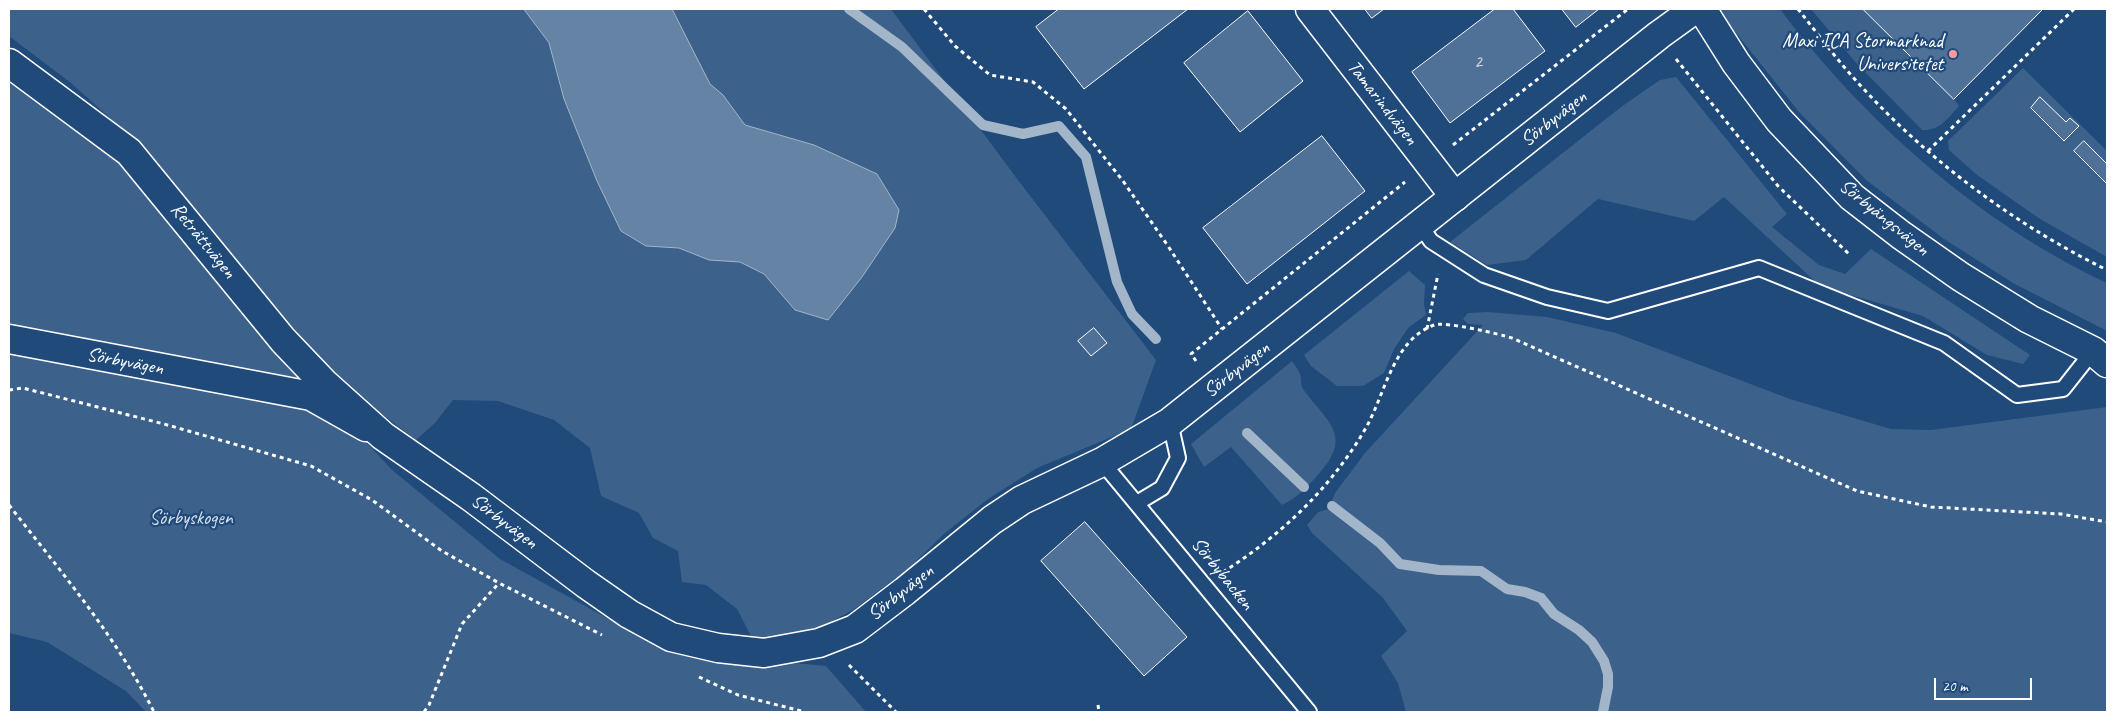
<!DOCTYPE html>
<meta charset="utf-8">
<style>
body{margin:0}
#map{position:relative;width:2116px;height:721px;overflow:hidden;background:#1f4a7a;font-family:Caveat,sans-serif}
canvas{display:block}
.frame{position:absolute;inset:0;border:10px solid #fff;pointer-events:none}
.scale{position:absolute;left:1934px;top:678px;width:98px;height:22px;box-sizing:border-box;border:2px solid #fff;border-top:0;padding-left:6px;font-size:15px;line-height:18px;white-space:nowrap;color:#fff;-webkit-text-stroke:4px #1f4a7a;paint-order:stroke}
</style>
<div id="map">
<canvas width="2116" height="721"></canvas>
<div class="frame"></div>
<div class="scale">20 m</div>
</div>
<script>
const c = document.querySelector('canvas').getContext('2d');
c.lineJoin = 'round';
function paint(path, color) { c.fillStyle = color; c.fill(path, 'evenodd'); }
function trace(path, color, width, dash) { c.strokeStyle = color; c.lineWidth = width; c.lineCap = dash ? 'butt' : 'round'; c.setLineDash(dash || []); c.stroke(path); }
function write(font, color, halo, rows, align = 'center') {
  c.font = font + ' Caveat,sans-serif'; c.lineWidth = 4.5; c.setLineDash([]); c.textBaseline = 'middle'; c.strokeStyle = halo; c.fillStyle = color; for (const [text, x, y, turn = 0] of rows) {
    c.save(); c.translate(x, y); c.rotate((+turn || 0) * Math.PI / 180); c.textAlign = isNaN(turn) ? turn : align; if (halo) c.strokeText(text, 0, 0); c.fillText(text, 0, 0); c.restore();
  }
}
paint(new Path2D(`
 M9 9H891L1018 180 1156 360 1131 429 1037 468 988 499 945 533 908 569 856 608 811 633 764 639 751 636 737 609 706 585 682 582 678 551 653 538 639 513 601 496 590 448 554 420 498 401 453 400 435 423 416 440 336 379 142 147 71 83 9 36Z
 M1721 9H1780C1864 121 1979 223 2107 283V331L2013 283 1944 239 1866 180 1799 112 1729 24Z
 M1811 9H1863L1954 99 1959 106C1948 118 1940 131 1922 130L1857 64Z
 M2023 68 2107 151V257L2040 219 1977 175 1949 150 1948 141Z
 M9 76 125 163 319 391 391 469 500 559 636 634 762 660 826 666 866 712H146L126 691 47 642 9 633Z
 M1676 77 1787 214 1772 227 1819 265 1845 274 1871 249 2030 355 2023 364 1987 355 1923 316 1820 286 1724 197 1694 221 1598 199 1526 260 1487 265 1450 242 1621 107 1660 80Z
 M1409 271 1425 285 1424 304 1426 315 1409 327 1394 349 1384 373 1363 386H1337L1311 366 1304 355Z
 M1488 312 1547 317 1616 333 1790 399 1891 429 1931 430 2107 407V712H1406L1398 683 1381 656 1407 631 1383 598 1312 533 1307 525 1318 512 1329 509 1335 493 1365 453 1483 325 1468 324 1463 319 1468 313Z
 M1292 361C1295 365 1298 369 1300 374 1302 379 1300 384 1303 389 1329 424 1354 436 1317 476 1306 488 1297 498 1282 505L1231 447 1204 467 1191 444Z`), '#3c618b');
const water = new Path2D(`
 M524 9H672L710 84 723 95 745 125 814 145 877 174 899 210 895 228 862 277 828 320 795 310 764 274 740 262 709 260 679 248 646 246 621 231 597 181 564 99 549 43Z`);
paint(water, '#6583a4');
trace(water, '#a3b5c8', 1);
trace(new Path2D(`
 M849 9 902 47 983 125 1023 134 1059 126 1086 157 1117 282 1132 314 1156 339
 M1247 433 1304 487
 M1332 506 1380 543 1400 564 1439 570 1481 571 1507 589 1525 592 1541 598 1554 614 1579 630 1592 642 1604 661 1608 674V687L1603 712`), '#a3b5c8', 10);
const building = new Path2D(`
 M1059 9H1188L1084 89 1036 27Z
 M1365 9H1384L1372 18Z
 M1495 9H1513L1545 51 1450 123 1412 72Z
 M1562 9H1599L1576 27Z
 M1863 9H2043L1954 99Z
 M1248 11 1303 81 1240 132 1184 63Z
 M2040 97 2066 122 2070 118 2079 126 2064 141 2031 108Z
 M1322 136 1365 191 1247 284 1203 228Z
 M2084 141 2107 164V184L2074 151Z
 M1094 328 1107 343 1091 356 1078 341Z
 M1085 522 1187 637 1144 676 1041 561Z`);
paint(building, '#507197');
trace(building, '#fff', 1);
const lane = new Path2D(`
 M1420 225 1431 241 1484 275 1547 297 1608 311 1759 268 1944 343 2017 395 2063 389 2093 351
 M1102 462 1309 712
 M1137 503 1162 488 1178 458 1170 422`);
const street = new Path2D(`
 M1310 9 1455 197
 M9 339 311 396 366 427`);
const secondary = new Path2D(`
 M1702 9 1736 63 1779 120 1852 197 1901 235 1961 277 2029 319 2093 351 2107 363
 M9 63 129 152 283 340 324 383 383 436 471 497 586 584 629 614 671 637 718 648 764 653 819 643 855 629 905 591 992 520 1022 500 1102 462 1170 422 1659 35 1695 9`);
trace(lane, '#fff', 18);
trace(street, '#fff', 31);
trace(secondary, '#fff', 31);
trace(new Path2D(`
 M924 9 955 46 990 75 1033 82 1066 109 1123 181 1168 246 1222 329
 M1798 9C1813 28 1829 49 1845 68 1917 152 2008 221 2107 270
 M1676 59 1778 186 1851 256
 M1453 145 1628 9
 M1928 151 2074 9
 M1427 329 1438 274
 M1196 361 1191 354 1405 182
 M9 390 23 388 164 424 311 466 372 500 442 551 499 583 602 635
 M9 505C61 572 116 636 154 712
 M1223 572C1266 545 1308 509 1339 468 1349 455 1360 439 1368 424 1386 390 1394 340 1434 325 1445 321 1499 334 1512 338L1857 491 1931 507 2061 514 2107 522
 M849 665 896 712
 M699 677 738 695 805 712
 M1098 705 1099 712
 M424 712 429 705 462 624 499 583`), '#fff', 3, [4, 4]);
trace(lane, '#1f4a7a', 14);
trace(street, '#1f4a7a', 28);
trace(secondary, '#1f4a7a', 28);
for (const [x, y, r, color] of [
 [1953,54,5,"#ff9aa2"]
]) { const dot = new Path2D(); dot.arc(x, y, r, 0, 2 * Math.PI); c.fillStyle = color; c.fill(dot); trace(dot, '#1f4a7a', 2); }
write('18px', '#d3dce5', null, [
 ["2",1478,62]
]);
write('20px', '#fff', '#1f4a7a', [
 ["Maxi ICA Stormarknad",1943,42],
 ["Universitetet",1943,65]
], 'right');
write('20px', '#fff', '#1f4a7a', [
 ["Tamarindvägen",1382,103,52],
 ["Sörbyvägen",1554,119,-38],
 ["Sörbyängsvägen",1884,218,39],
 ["Reträttvägen",203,241,51],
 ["Sörbyvägen",125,362,11],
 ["Sörbyvägen",1237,370,-38],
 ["Sörbyvägen",504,522,37],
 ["Sörbybacken",1222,574,51],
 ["Sörbyvägen",901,593,-38]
]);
write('20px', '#d8dfe8', '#1f4a7a', [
 ["Sörbyskogen",191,519]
]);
</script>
